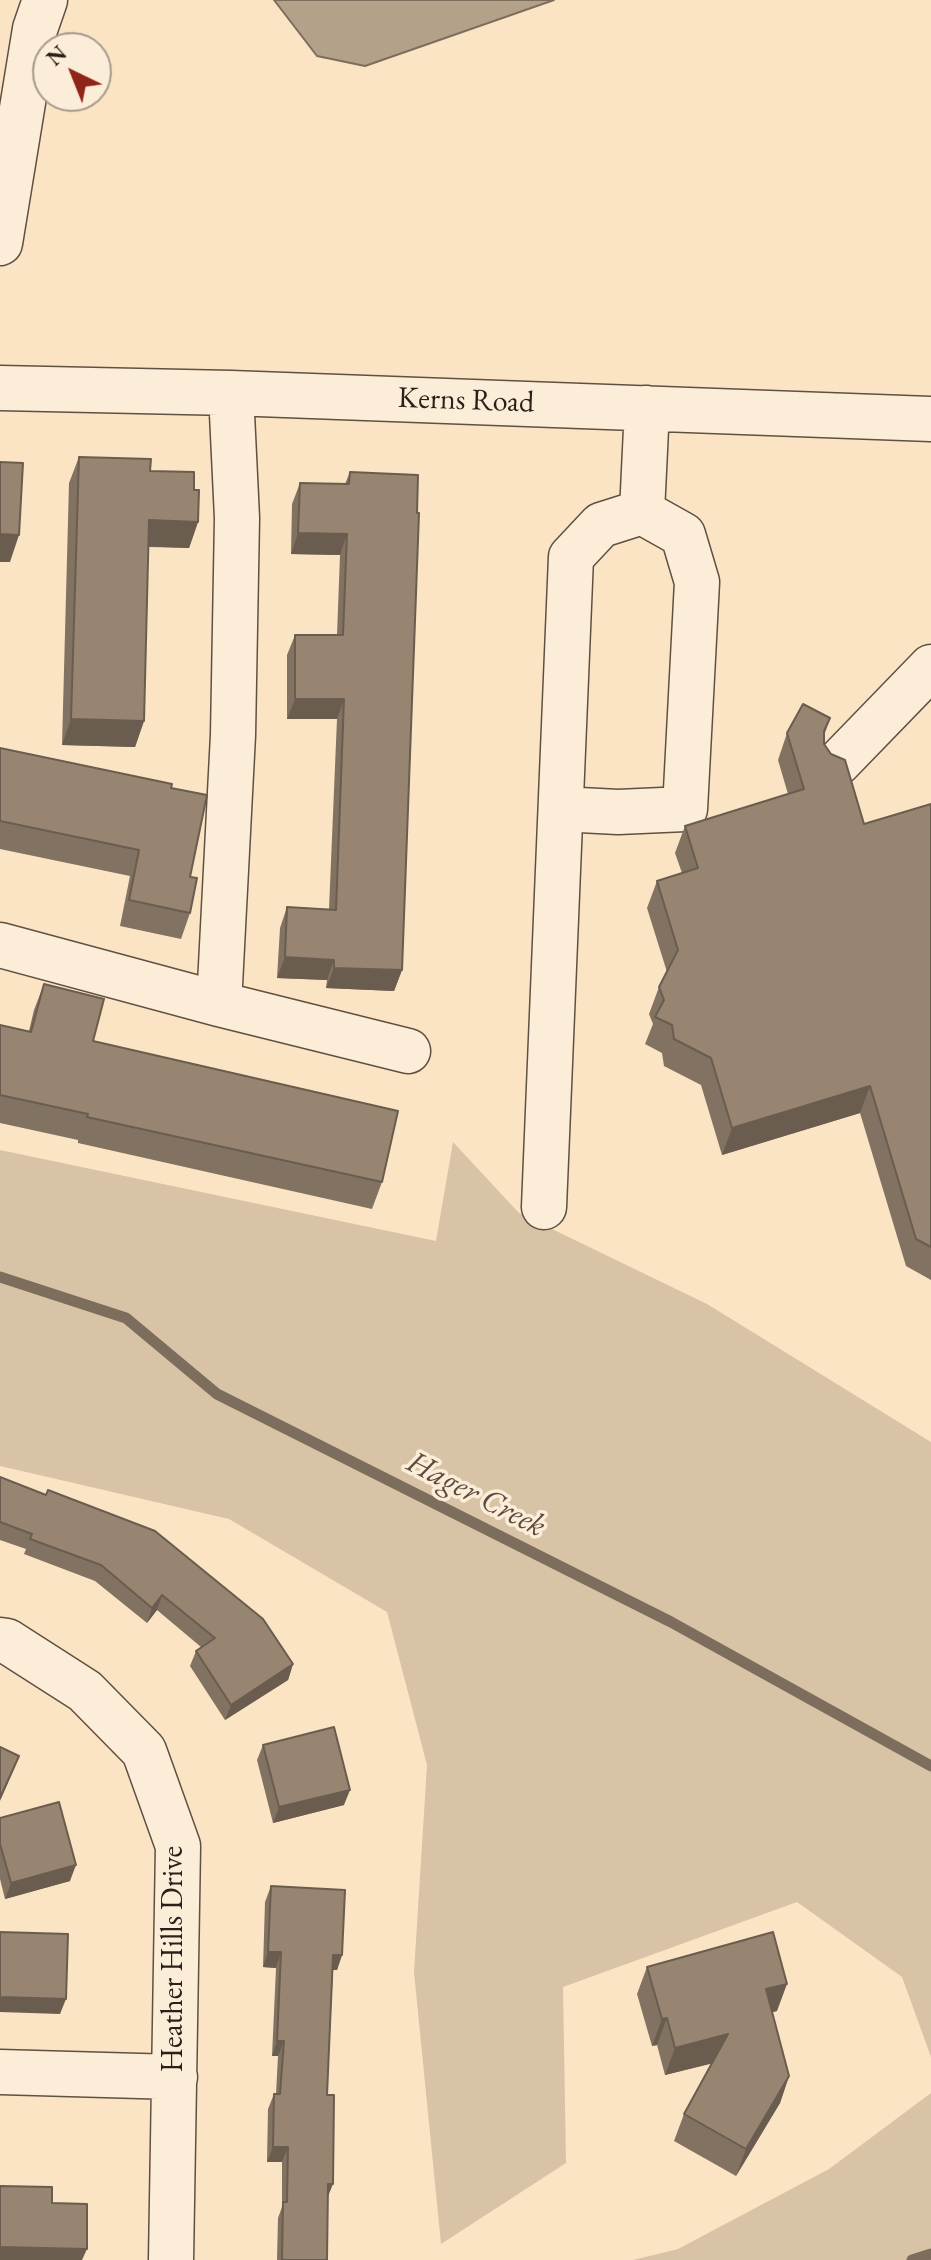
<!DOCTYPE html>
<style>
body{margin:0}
#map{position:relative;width:931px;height:2260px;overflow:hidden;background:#fbe4c3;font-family:"EB Garamond",serif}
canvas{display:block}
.north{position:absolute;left:32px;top:32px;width:80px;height:80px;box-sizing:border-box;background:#fcedd8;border:2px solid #a89b8c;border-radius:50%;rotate:317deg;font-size:22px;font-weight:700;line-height:32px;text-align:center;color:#2b1f19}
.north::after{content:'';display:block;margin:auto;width:28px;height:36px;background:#8f2418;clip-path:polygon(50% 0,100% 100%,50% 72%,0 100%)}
</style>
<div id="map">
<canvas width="931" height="2260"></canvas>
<div class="north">N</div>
</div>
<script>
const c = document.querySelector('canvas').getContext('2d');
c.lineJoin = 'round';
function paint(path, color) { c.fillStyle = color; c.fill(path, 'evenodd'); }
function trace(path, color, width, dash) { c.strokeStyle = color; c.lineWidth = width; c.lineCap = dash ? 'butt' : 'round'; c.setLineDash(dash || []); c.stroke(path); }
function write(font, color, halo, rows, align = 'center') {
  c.font = font + ' "EB Garamond",serif'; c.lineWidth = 7; c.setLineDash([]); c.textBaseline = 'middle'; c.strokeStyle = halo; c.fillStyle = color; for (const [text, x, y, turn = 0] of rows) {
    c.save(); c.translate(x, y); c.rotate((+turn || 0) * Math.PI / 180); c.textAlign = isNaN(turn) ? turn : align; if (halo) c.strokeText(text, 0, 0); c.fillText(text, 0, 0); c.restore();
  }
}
paint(new Path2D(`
 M453 1142 519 1213 707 1304 931 1442V2057L902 1977 797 1902 563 1987 566 2163 441 2244 414 1972 427 1765 387 1612 229 1519 0 1466V1150L436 1241Z
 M931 2093V2260H633L678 2249 829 2169Z`), '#d8c3a6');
const water = new Path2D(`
 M274 0H554L365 66 317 56Z`);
paint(water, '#b4a189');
trace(water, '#7d6d5c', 2);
trace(new Path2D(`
 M0 1277 126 1318 217 1394 671 1622 931 1766
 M912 2260 931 2254`), '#7d6d5c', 11);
const minor = new Path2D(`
 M0 243 35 29 45 0
 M0 388 231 393 931 419
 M642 512 647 408
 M838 763 931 667
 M0 945 219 1004 408 1051
 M219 1004 233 735 237 518 231 393
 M544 1207 571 557 601 525 642 512 683 535 697 582 685 809 618 812 561 809
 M0 1640 7 1641 85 1691 144 1751 178 1846 171 2260
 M0 2072 175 2077`);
trace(minor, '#5f5044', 47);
trace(minor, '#fcedd8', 44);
paint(new Path2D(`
 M79 457 150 471 194 490 198 522 189 548 148 547 144 721 135 747 62 745 69 483Z
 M350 472 402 970 394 991 326 988 327 980 277 978 280 928 287 907 329 909 337 719H287V655L295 635H337L340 555 291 554 292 504 300 483 345 484Z
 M830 718 824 736V744L864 824 931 804V1280L906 1266 860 1113 722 1155 701 1085 664 1066 662 1053 645 1044 653 1024 649 1014 659 987 667 972 647 908 657 881 682 873 675 853 685 826 788 794 778 760 787 733Z
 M0 748 171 788 190 877V913L181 939 120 926 130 876 0 849Z
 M44 984 93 1041 382 1182 372 1209 78 1143V1140L0 1123V1025L29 1031 34 1010Z
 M0 1477 293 1664 288 1680 225 1720 190 1666 196 1651 201 1647 157 1610 147 1623 95 1581 24 1554 26 1549 0 1540Z
 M263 1745 344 1805 273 1823 257 1760Z
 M0 1818 70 1881 5 1899 0 1879Z
 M271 1886 342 1955 337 1970H333L327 2095V2260H277L278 2218 282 2207V2162H267L268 2109 274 2094H276L278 2056H272L276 1968 263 1967 265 1902Z
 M647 1967 777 2011 772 2012 789 2076 780 2103 736 2176 674 2141 684 2114 712 2063 665 2075 657 2045 652 2046 637 1994Z`), '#827261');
paint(new Path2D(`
 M149 520 198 522 189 548 140 546Z
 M298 533 347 534 340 555 291 554Z
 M0 534 19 535 10 562H0Z
 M295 699H344L337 719H287Z
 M71 719 144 721 135 747 62 745Z
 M285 957 334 960 327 980 277 978Z
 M334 968 402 970 394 991 326 988Z
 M870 1086 860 1113 722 1155 732 1128Z
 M162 1595 157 1610 147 1623 152 1608Z
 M293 1664 288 1680 225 1720 231 1705Z
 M19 1756 13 1771 0 1801V1798Z
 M350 1790 344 1805 273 1823 279 1807Z
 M76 1865 70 1881 5 1899 11 1883Z
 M268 1952H281L276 1968 263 1967Z
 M333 1955H342L337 1970H328Z
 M787 1984 777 2011 757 2016 766 1989Z
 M0 1997 66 1999 60 2014 0 2012Z
 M667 2018 657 2045 652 2046 662 2019Z
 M728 2034 718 2062 665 2075 675 2048Z
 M277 2041H284L278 2056H272Z
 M789 2076 780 2103 736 2176 746 2149Z
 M273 2147H288L282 2162H267Z
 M328 2184H333L327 2199Z
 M0 2247 87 2249 82 2260H0Z`), '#6a5d4f');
const building = new Path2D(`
 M79 457 151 459 150 471 194 472V490H199L198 522 149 520 144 721 71 719Z
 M0 462 23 463 19 535 0 534Z
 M350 472 418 475 417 513H419L402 970 334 968V960L285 957 287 907 336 910 344 699H295V635H343L347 534 298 533 300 483 349 484Z
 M803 704 830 718 824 731V744L831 754 845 760 864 824 931 804V1247L916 1239 870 1086 732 1128 711 1058 674 1039 672 1025 655 1017 664 1000 659 987 678 950 657 881 698 868 685 826 804 789 787 733Z
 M0 748 172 784 171 788 207 795 190 877 197 878 190 913 129 900 139 850 0 821Z
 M44 984 104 999 93 1041 398 1111 382 1182 87 1117 88 1114 0 1095V1025L31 1032Z
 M0 1477 46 1495 48 1490 155 1531 263 1619 293 1664 231 1705 196 1651 215 1638 162 1595 152 1608 101 1565 30 1539 32 1534 0 1522Z
 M334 1727 350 1790 279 1807 263 1745Z
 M0 1747 19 1756 0 1798Z
 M59 1802 76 1865 11 1883 0 1844V1818Z
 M271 1886 345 1890 342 1955H333L327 2095H334L333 2184H328L327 2260H282L283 2202H287L288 2147H273L274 2094H280L284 2041H277L281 1952H268Z
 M0 1932 68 1934 66 1999 0 1997Z
 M773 1932 787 1984 766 1989 789 2076 746 2149 684 2114 728 2034 675 2048 667 2018 662 2019 647 1967Z
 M0 2186 52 2187V2203L87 2204V2249L0 2247Z`);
paint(building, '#978571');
trace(building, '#6a5d4f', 2);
write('30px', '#2b1f19', '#fcedd8', [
 ["Kerns Road",466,401,2],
 ["Heather Hills Drive",174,1959,-90]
]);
write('italic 32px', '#5b4c40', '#fcedd8', [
 ["Hager Creek",476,1495,27]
]);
</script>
